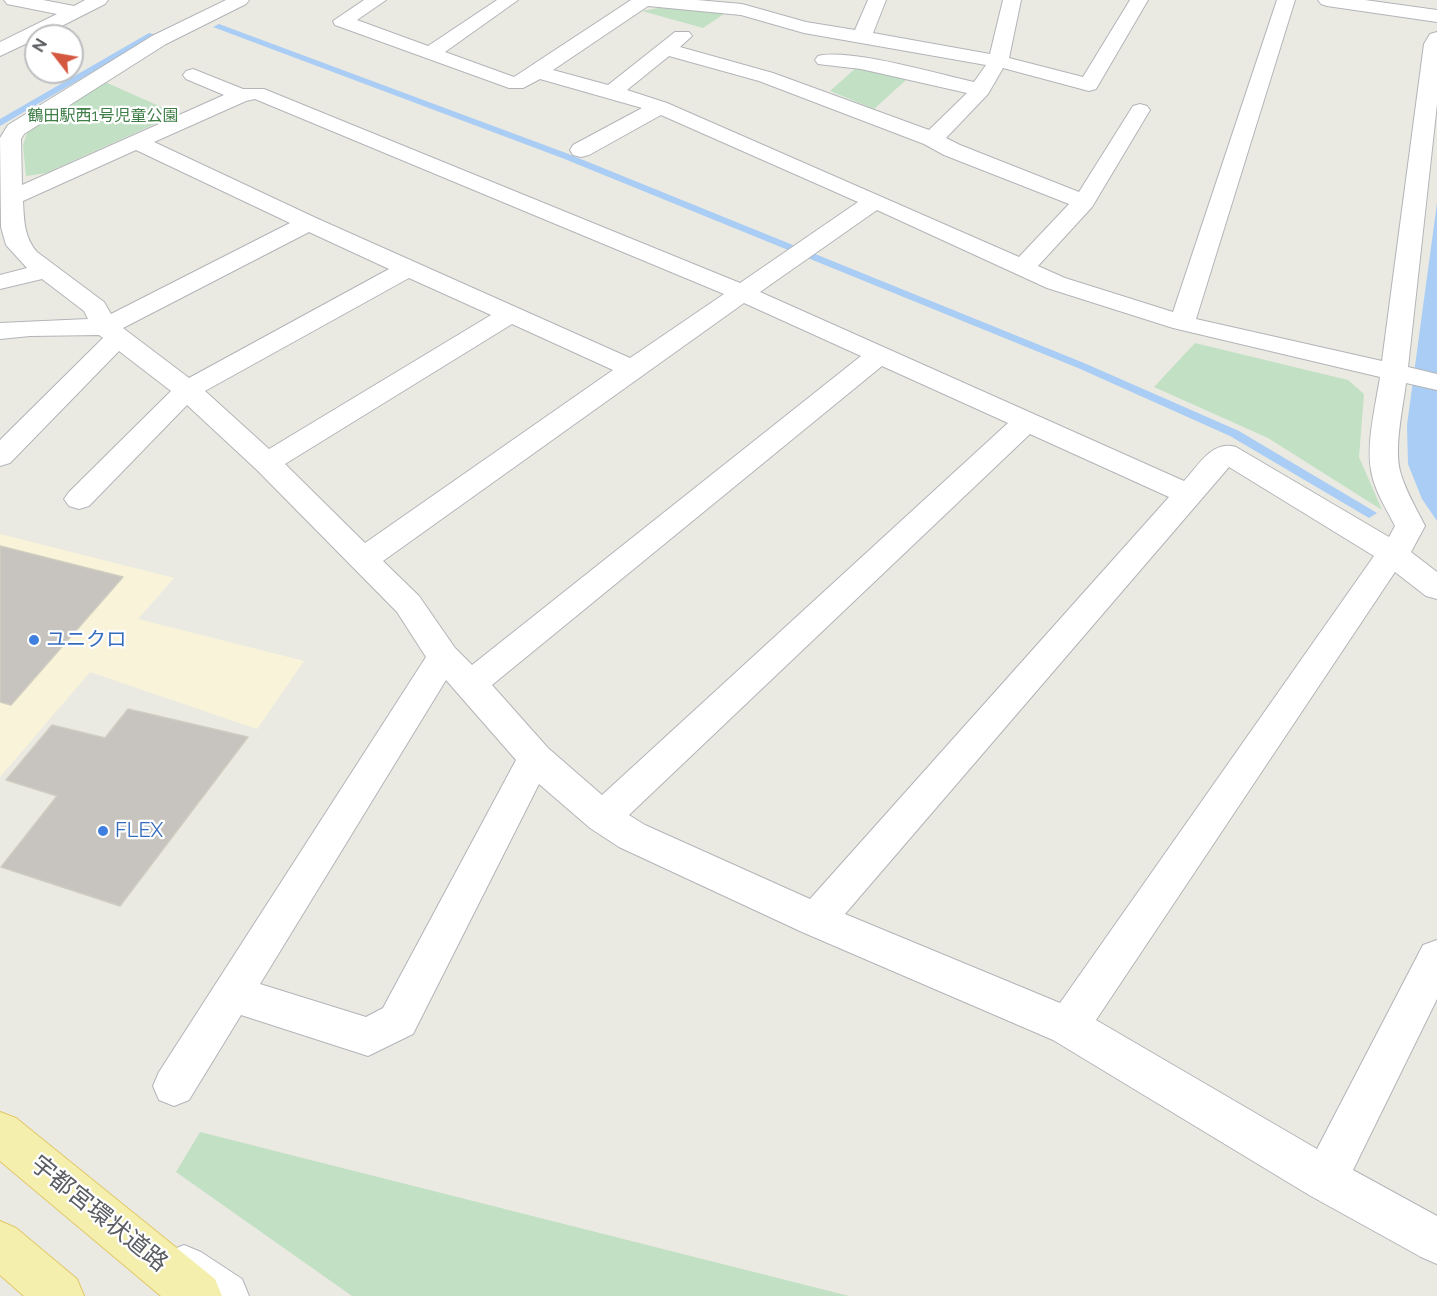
<!DOCTYPE html>
<meta charset="utf-8">
<style>
body{margin:0}
#map{position:relative;width:1437px;height:1296px;overflow:hidden;background:#ebeae2;font-family:Raleway,sans-serif}
canvas{display:block}
.north{position:absolute;left:24px;top:24px;width:60px;height:60px;box-sizing:border-box;background:#fff;border:2px solid #bdbec0;border-radius:50%;rotate:301deg;font-size:16px;font-weight:700;line-height:24px;text-align:center;color:#5a5d61}
.north::after{content:'';display:block;margin:auto;width:21px;height:27px;background:#d45840;clip-path:polygon(50% 0,100% 100%,50% 72%,0 100%)}
</style>
<div id="map">
<canvas width="1437" height="1296"></canvas>
<div class="north">N</div>
</div>
<script>
const c = document.querySelector('canvas').getContext('2d');
c.lineJoin = 'round';
function paint(path, color) { c.fillStyle = color; c.fill(path, 'evenodd'); }
function trace(path, color, width, dash) { c.strokeStyle = color; c.lineWidth = width; c.lineCap = dash ? 'butt' : 'round'; c.setLineDash(dash || []); c.stroke(path); }
function write(font, color, halo, rows, align = 'center') {
  c.font = font + ' Raleway,"Noto Sans JP",sans-serif'; c.lineWidth = 4.5; c.setLineDash([]); c.textBaseline = 'middle'; c.strokeStyle = halo; c.fillStyle = color; for (const [text, x, y, turn = 0] of rows) {
    c.save(); c.translate(x, y); c.rotate((+turn || 0) * Math.PI / 180); c.textAlign = isNaN(turn) ? turn : align; if (halo) c.strokeText(text, 0, 0); c.fillText(text, 0, 0); c.restore();
  }
}
paint(new Path2D(`
 M0 534 174 578 138 619 304 661 257 729 90 672 0 777Z`), '#f9f4d9');
paint(new Path2D(`
 M663 7 727 12 703 28 642 11Z
 M857 67 907 79 874 109 830 91Z
 M105 82 177 114 46 173 26 176 23 145 28 130Z
 M1195 343 1348 380 1364 394 1359 457 1382 510 1268 438 1154 387Z
 M200 1132 849 1296H352L176 1172Z`), '#c1e0c4');
paint(new Path2D(`
 M219 24 566 153 1084 363 1239 431 1377 513 1369 518 1230 436 1078 368 562 158 213 27Z
 M149 33 156 35 0 126V119Z
 M1437 203V521L1422 499 1408 464 1407 425Z`), '#a9cdf4');
const building = new Path2D(`
 M0 546 123 577 11 705 0 702Z
 M128 709 248 737 120 906 1 867 57 796 6 780 52 725 105 738Z`);
paint(building, '#c7c4bf');
trace(building, '#cfccc1', 1.5);
const street = new Path2D(`
 M4 0H43L74 6 85 0H108L105 4 42 36H36V39L0 56V42L57 14 7 4Z
 M226 0H249L246 4 166 44 24 134 21 139 22 185 224 95 186 79 183 75 186 71 193 69 243 89H264L740 283 858 202 661 115 589 155 581 157 573 155 570 150 573 145 642 108 540 79 523 88H509L335 25 333 21 364 0H386L357 20 428 46 497 0H518L445 52 514 77 631 0H697L742 4 806 22 855 30 868 0H886L873 33 990 54 1003 0H1021L1009 58 1083 77 1130 0H1148L1096 89 1089 91 1003 68 988 94 946 138 960 145 1079 192 1133 106 1140 104 1147 106 1150 110 1092 207 1038 266 1065 278 1173 312 1277 0H1295L1196 319 1382 361 1424 44 1430 34 1437 32V104L1408 367 1437 374V390L1406 383C1403 408 1394 446 1400 471 1405 490 1416 508 1425 526L1411 552 1437 572V599L1426 596 1395 572 1096 1020 1317 1149 1423 945 1437 940V999L1353 1170 1437 1216V1264L1421 1257 1309 1195 1053 1040 802 932 619 847 590 828 539 784 413 1034 368 1056 241 1015 189 1100 174 1106 159 1100 153 1086 159 1072 426 657 397 612 257 470 187 405 89 506 79 509 69 506 64 499 69 492 171 391 119 351 10 463 0 466V440L103 338 99 335 30 336 0 339V323L88 319 84 311 42 279 0 289V275L27 268 6 245 1 227 0 138 8 125 152 36ZM648 6 741 15 804 33 986 65 974 82C938 74 850 48 818 56L815 60 818 64 861 69 967 93 929 130 773 73 680 47 692 36 689 32H675L608 85 553 70ZM669 56 759 81 924 144 944 155 1069 204 1019 257 667 103 627 90ZM255 99 724 294 630 358 316 218 154 142 246 101ZM136 150 290 223 111 314 104 302 37 252C24 237 24 220 23 201ZM877 210 1047 288 1173 328 1380 377C1376 404 1366 443 1371 470 1374 490 1386 508 1395 526L1389 537 1236 447C1212 440 1199 465 1184 481L760 292ZM309 232 389 269 189 378 123 328ZM409 278 491 315 269 449 205 391ZM744 303 861 356 472 665 455 648 419 596 383 561ZM512 324 613 370 365 543 285 464ZM882 366 1008 423 602 795 548 748 492 685ZM1030 434 1169 497 810 899 645 825 629 815ZM1229 467 1374 556 1060 1003 845 914ZM446 680 516 760 383 1008 366 1017 260 984Z
 M1318 0H1365L1437 10V22L1327 6 1321 4Z
 M184 1245 201 1252 242 1279 249 1296H183L167 1286 160 1269 167 1252Z`);
const primary = new Path2D(`
 M0 1112 16 1118 215 1279 222 1296H161L0 1161Z
 M0 1221 16 1228 77 1279 84 1296H24L0 1275Z`);
trace(street, '#b2b4b8', 2);
trace(primary, '#e0c867', 2);
paint(street, '#fff');
paint(primary, '#f5efae');
for (const [x, y, r, color] of [
 [34,640,6,"#3f7fe0"],
 [103,831,6,"#3f7fe0"]
]) { const dot = new Path2D(); dot.arc(x, y, r, 0, 2 * Math.PI); c.fillStyle = color; c.fill(dot); trace(dot, '#fff', 2); }
write('16px', '#3e7d46', '#fff', [
 ["鶴田駅西1号児童公園",103,116]
]);
write('20px', '#366cbe', '#fff', [
 ["ユニクロ",46,640],
 ["FLEX",115,831]
], 'left');
write('24px', '#5a5d61', '#fff', [
 ["宇都宮環状道路",99,1214,39]
]);
</script>
